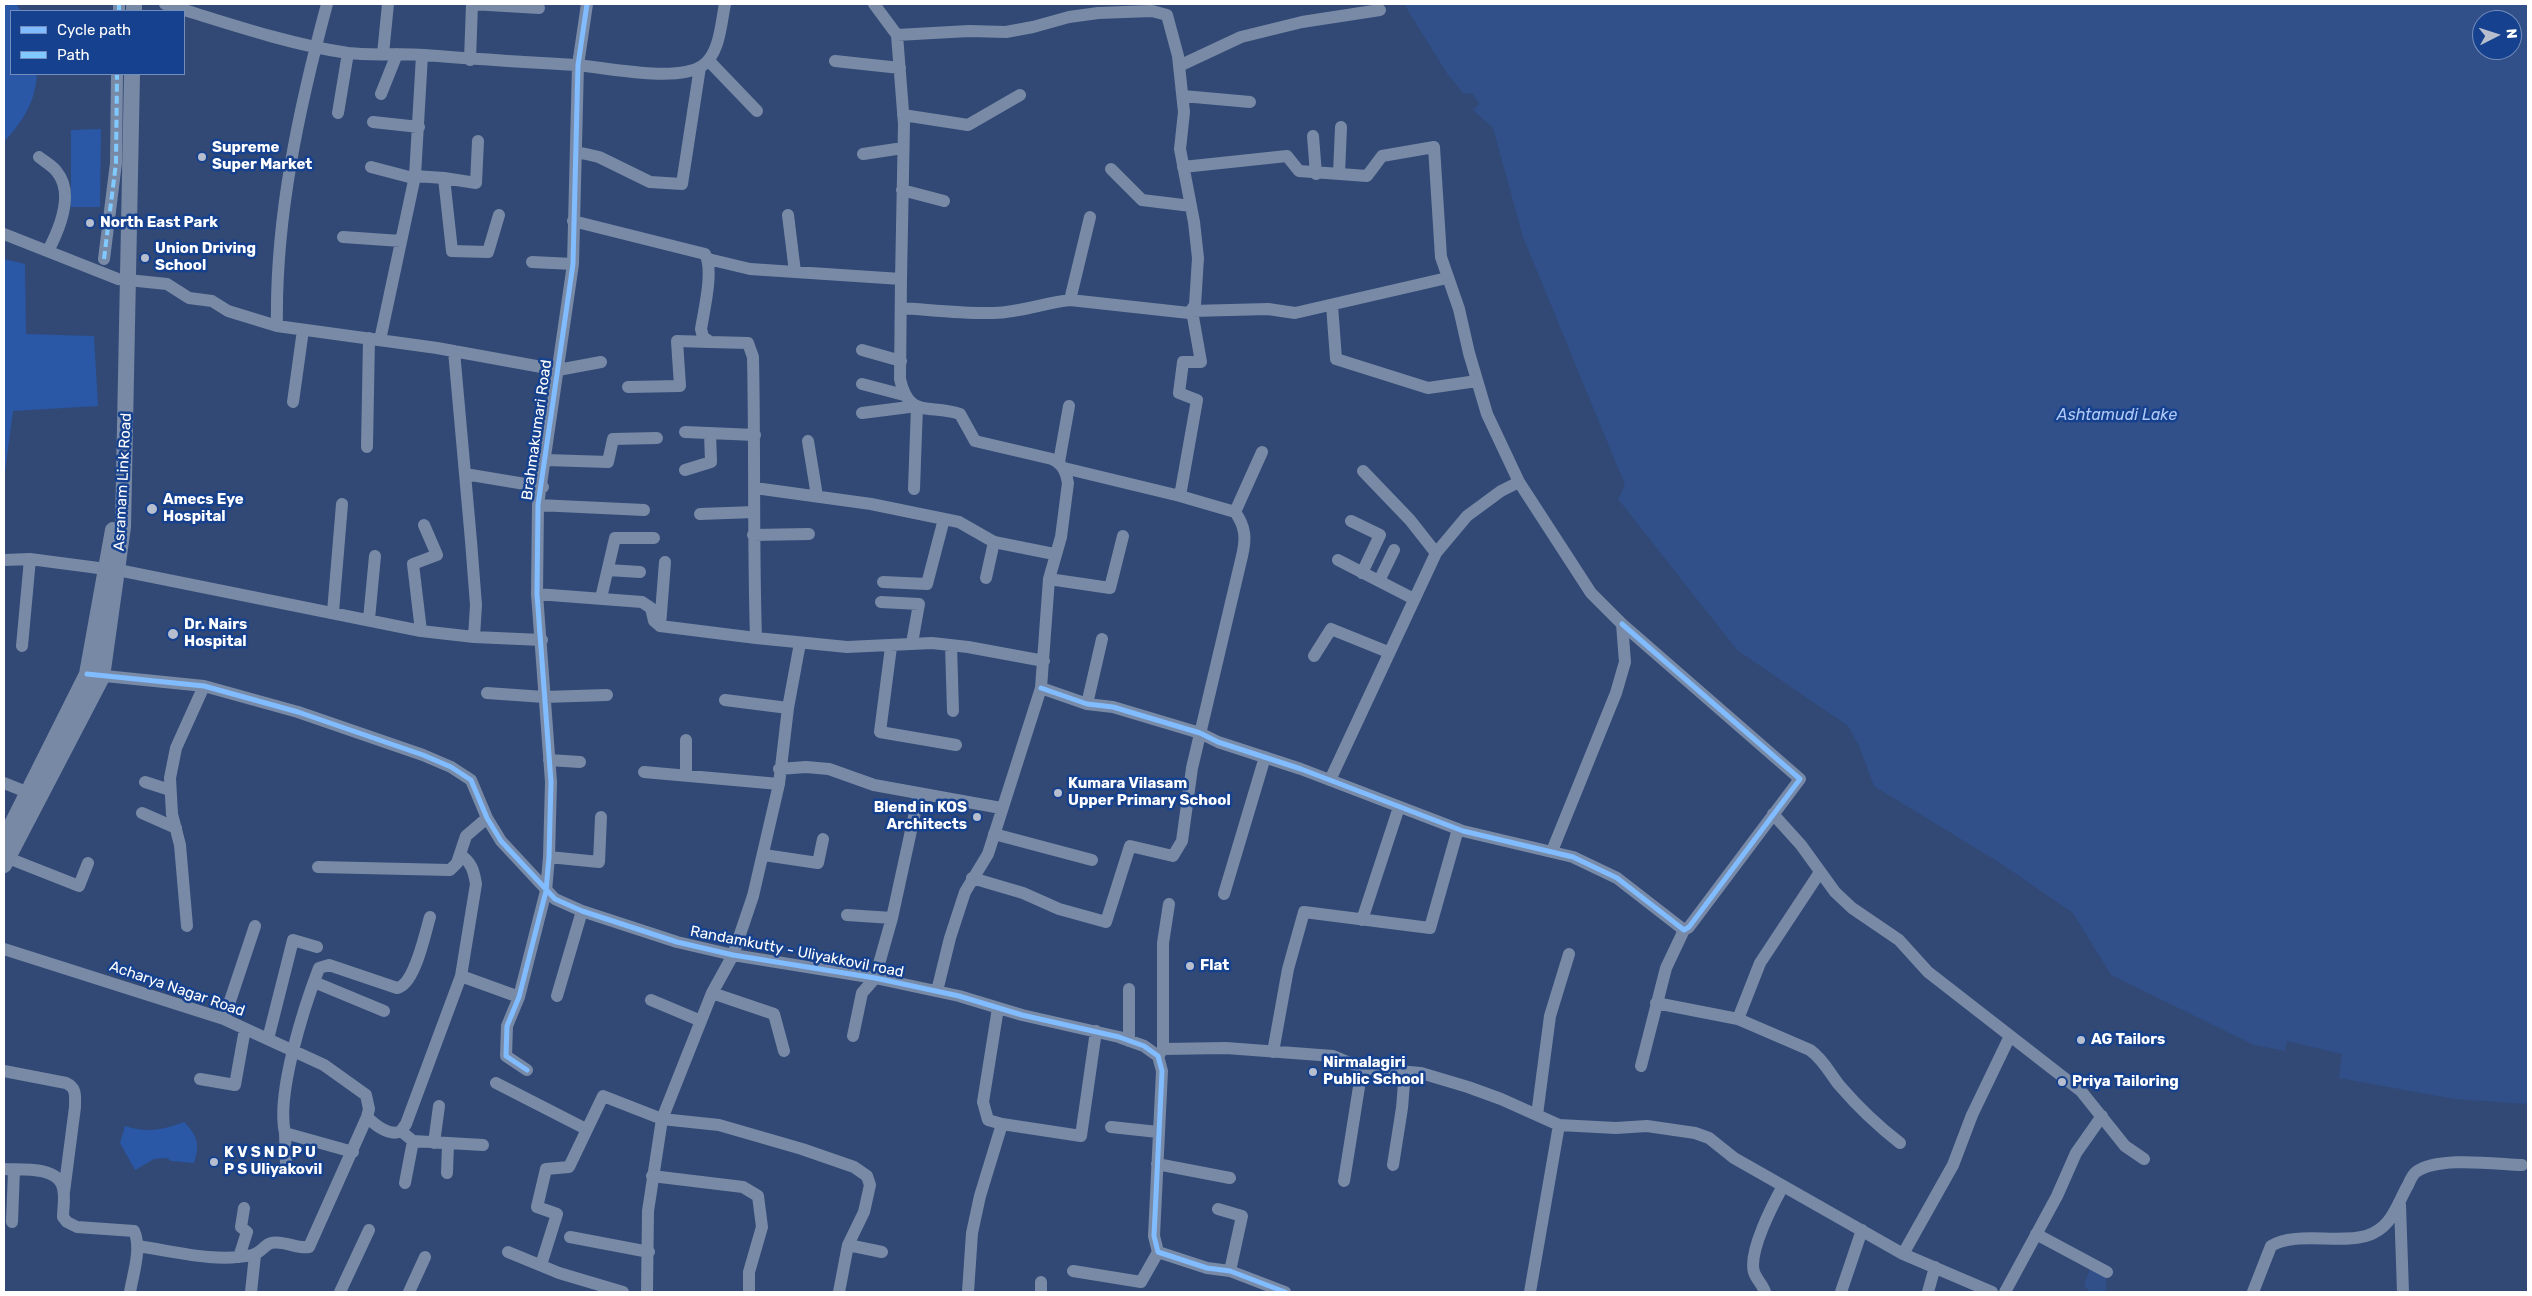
<!DOCTYPE html>
<style>
body{margin:0}
#map{position:relative;width:2532px;height:1296px;overflow:hidden;background:#314974;font-family:Rubik,sans-serif}
canvas{display:block}
.frame{position:absolute;inset:0;border:5px solid #fff;pointer-events:none}
.legend{position:absolute;left:10px;top:10px;width:175px;height:65px;box-sizing:border-box;background:#16418f;border:1px solid #738dbc;margin:0;padding:6px 9px;list-style:none;font-size:15px;color:#fff}
.legend li{display:flex;align-items:center;gap:10px;height:25px}
.legend b{width:25px;border:1px solid #738dbc}
.north{position:absolute;left:2472px;top:10px;width:50px;height:50px;box-sizing:border-box;background:#16418f;border:1px solid #738dbc;border-radius:50%;rotate:85deg;font-size:14px;font-weight:700;line-height:20px;text-align:center;color:#fff}
.north::after{content:'';display:block;margin:auto;width:18px;height:22px;background:#b7bfce;clip-path:polygon(50% 0,100% 100%,50% 72%,0 100%)}
</style>
<div id="map">
<canvas width="2532" height="1296"></canvas>
<div class="frame"></div>
<ul class="legend">
<li><b style="height:6px;background:#80bcff"></b>Cycle path</li>
<li><b style="height:6px;background:#80caff"></b>Path</li>
</ul>
<div class="north">N</div>
</div>
<script>
const c = document.querySelector('canvas').getContext('2d');
c.lineJoin = 'round';
function paint(path, color) { c.fillStyle = color; c.fill(path, 'evenodd'); }
function trace(path, color, width, dash) { c.strokeStyle = color; c.lineWidth = width; c.lineCap = dash ? 'butt' : 'round'; c.setLineDash(dash || []); c.stroke(path); }
function write(font, color, halo, rows, align = 'center') {
  c.font = font + ' Rubik,sans-serif'; c.lineWidth = 5; c.setLineDash([]); c.textBaseline = 'middle'; c.strokeStyle = halo; c.fillStyle = color; for (const [text, x, y, turn = 0] of rows) {
    c.save(); c.translate(x, y); c.rotate((+turn || 0) * Math.PI / 180); c.textAlign = isNaN(turn) ? turn : align; if (halo) c.strokeText(text, 0, 0); c.fillText(text, 0, 0); c.restore();
  }
}
paint(new Path2D(`
 M4 4H16L21 11H11V74H37C35 103 23 121 4 142Z
 M101 129 100 207H71V130Z
 M4 259 25 264 26 334 94 336 98 406 13 411 4 480Z
 M184 1122C198 1136 200 1145 194 1163L171 1161 167 1158 154 1159 135 1170 120 1143 125 1126C147 1133 163 1130 184 1122Z`), '#2a57a6');
paint(new Path2D(`
 M1404 4H2528V1104L2454 1099 2339 1078 2342 1054 2287 1041 2285 1051 2254 1045 2111 975 2073 913 2000 863 1874 786 1859 746 1848 726 1737 650 1618 499 1625 485 1523 237 1493 128 1473 110 1479 104 1472 93 1464 94 1448 75ZM2482 20H2512V50H2482Z
 M2090 1268 2106 1277V1292H2090L2084 1286Z`), '#314f89');
trace(new Path2D(`
 M165 4C224 22 287 44 348 53 373 56 398 53 424 55 474 59 524 62 575 65 605 67 676 83 702 66 720 54 721 23 725 4
 M472 4 539 8
 M874 4 897 35 969 31 1006 32 1033 27 1069 17 1098 13 1152 11 1167 15 1178 56 1184 112 1180 149 1194 222 1198 258 1195 305 1189 313 1070 300C1044 303 1021 312 994 313 963 314 932 310 901 308
 M119 11V4
 M897 35 904 124 901 279
 M383 54 388 4
 M470 60 472 4
 M709 61 757 111
 M835 61 900 68
 M1179 66 1241 37 1302 22 1380 10
 M381 94 397 54
 M1183 96 1250 102
 M338 113 348 53
 M903 115 968 125 1020 95
 M373 122 419 127
 M1313 136 1316 174
 M577 152 599 157 650 182 682 184 700 67
 M863 154 903 148
 M39 157C45 162 53 166 57 172 75 194 59 230 48 251
 M371 167 413 178
 M1183 167 1287 156 1299 171 1367 176 1382 156 1434 147 1441 257 1459 309 1469 353 1487 414 1519 482 1591 593 1622 624 1625 662 1616 693 1552 851
 M1111 169 1142 200 1191 206
 M1339 174 1341 127
 M415 176 444 178 452 251 488 252 499 215
 M444 178 476 183 478 141
 M902 190 944 201
 M788 215 795 272
 M573 221 705 254C714 270 704 310 701 329L703 337 710 342 748 343 753 357C755 451 753 544 756 638L847 647 932 643 968 647 1044 661
 M4 234 118 279 167 284 189 298 212 301 228 311 277 326 437 348 558 370 601 362
 M343 237 401 241
 M104 259 116 163 117 74
 M708 259 750 269 901 279 900 379C909 419 929 404 960 414L975 441 1052 459C1063 464 1066 472 1068 483L1061 537 1049 579 1041 688 988 854 965 892 950 938 937 991
 M532 262 573 264
 M1070 300 1090 217
 M1332 305 1336 359 1428 388 1477 381
 M277 326C275 218 299 108 327 4
 M380 340 415 176 422 55
 M862 350 901 361
 M454 351 471 541 476 605 474 637
 M862 384 904 395
 M628 387 680 386 677 341 710 342
 M293 402 303 330
 M862 413 917 406 914 489
 M685 432 755 435
 M808 441 817 496
 M367 447 369 338
 M546 460 608 462 613 439 657 438
 M1059 462 1069 406
 M685 470 711 462 710 433
 M1363 471 1410 520 1436 553
 M465 474 543 487
 M755 488 871 504 959 522 994 542 1054 554
 M1180 496 1197 400 1179 393 1183 362H1201L1192 311 1268 309 1295 313 1447 278
 M538 505 644 510
 M1235 512 1262 452
 M700 514 754 512
 M1351 521 1380 535 1362 573
 M753 535 809 534
 M4 560 30 559 106 569
 M1338 560 1414 599
 M118 570 421 631 474 637 542 640
 M608 570 640 572
 M986 578 994 542
 M1049 579 1110 588 1123 536
 M1379 581 1394 550
 M883 582 927 584 944 519
 M537 594 642 602 651 608 654 621 660 626 756 638
 M601 598 615 538H654
 M881 602 919 604 912 643
 M333 612 342 504
 M369 619 375 556
 M660 626 665 562
 M421 631 413 564 437 555 424 525
 M951 645 953 711
 M22 646 30 559
 M891 647 880 732 956 745
 M1314 656 1331 629 1388 652
 M95 675 204 686 298 712 423 755 451 767 471 780 487 818 501 841 555 899 582 911 677 942 733 955 875 978 959 996 1022 1015 1119 1037 1144 1046 1158 1056 1162 1071 1154 1236 1158 1252 1207 1268 1230 1271 1285 1292
 M1041 688 1087 704 1113 707 1200 733 1218 742 1301 769 1463 831 1573 857 1617 878 1684 930 1689 927 1800 779 1622 624
 M487 693 544 697 607 695
 M725 700 788 708
 M1087 704 1102 639
 M686 740V775
 M549 760 580 762
 M779 769 806 767 829 769 874 785 1001 808
 M644 772 779 784
 M1330 780 1436 553 1467 516 1501 491 1519 482
 M145 782 170 790
 M4 783 29 793
 M142 813 176 828
 M1773 814 1801 845 1835 892 1852 908 1899 940 1928 972 2081 1091 2125 1146 2144 1159
 M994 834 1092 860
 M764 855 818 863 823 839
 M549 857 599 862 601 817
 M8 858 79 886 88 863
 M318 867 450 870 457 863 466 836 487 818
 M972 878 1023 893 1059 909 1106 922 1130 846 1173 856 1182 841 1192 768 1242 556C1246 539 1246 527 1235 512L1180 496 1064 468
 M1224 894 1265 757
 M847 915 892 918
 M1362 920 1399 807
 M187 926 180 845 172 814 170 778 176 748 204 686
 M4 949 224 1019 324 1065 366 1095 369 1109 367 1117 309 1247C296 1249 284 1240 271 1243 264 1245 261 1253 252 1255 215 1263 174 1251 137 1246
 M461 976 519 997
 M314 982 384 1011
 M1129 989V1041
 M712 993 774 1014 784 1051
 M557 996 582 911
 M651 1000 701 1021
 M1656 1003 1738 1019 1810 1050C1824 1060 1830 1074 1840 1086 1859 1108 1878 1126 1900 1143
 M224 1019 255 926
 M1738 1019 1760 963 1820 872
 M853 1036 862 993 875 978 892 918 919 794
 M268 1039 293 940 317 947
 M1163 1049V943L1169 904
 M1273 1052 1288 969 1304 912 1430 928 1458 829
 M1158 1056 1163 1049 1226 1048 1333 1056 1362 1068 1421 1073 1468 1087 1501 1099 1559 1125 1616 1128 1647 1126 1695 1133 1709 1138 1734 1158 1903 1254 1992 1292
 M1641 1066 1666 968 1684 930
 M527 1070 506 1056 507 1026 519 997 546 891 549 857 551 782 537 594 538 505 573 264 578 65 587 4
 M4 1071 66 1083C77 1088 75 1096 75 1107L64 1192
 M200 1079 235 1085 245 1029
 M496 1083 586 1129
 M1537 1115 1550 1016 1569 954
 M367 1117C375 1125 390 1137 401 1131L406 1124 461 976 476 884C474 872 472 862 460 855
 M1002 1124 1081 1136 1096 1031
 M1111 1127 1158 1132
 M401 1131 413 1141 483 1145
 M285 1133C276 1094 304 1007 319 968L329 965 397 988C415 985 425 933 430 917
 M434 1143 439 1106
 M1157 1164 1230 1178
 M286 1165 285 1133 353 1152
 M1393 1165 1402 1108 1405 1071
 M4 1169C21 1170 55 1166 62 1185 66 1195 63 1207 63 1217L67 1222 77 1227 134 1231C142 1248 133 1274 130 1292
 M447 1173 448 1144
 M652 1176 743 1187 758 1196 762 1227 749 1272V1292
 M1344 1181 1362 1068
 M405 1183 413 1141
 M2400 1205 2403 1292
 M1218 1209 1242 1216 1230 1271
 M12 1222 14 1170
 M2036 1234 2107 1272
 M570 1237 649 1252
 M848 1245 882 1252
 M508 1252 559 1273 623 1292
 M1903 1254 1953 1165 1972 1115 2010 1036
 M239 1257 247 1232 241 1227 244 1208
 M541 1265 557 1214 537 1207 546 1169 569 1167 603 1096 662 1119 719 1125 802 1149 854 1167 867 1176 870 1185 864 1212 848 1245 839 1292
 M1073 1271 1141 1282 1158 1252
 M1041 1282V1292
 M251 1292 255 1255
 M340 1292 369 1230
 M409 1292 425 1257
 M647 1292 648 1211 662 1119 712 993 733 955 753 896 779 784 788 708 800 643
 M968 1292 972 1233 980 1196 1002 1124 988 1120 983 1102 998 1008
 M1530 1292 1559 1125
 M1765 1292C1763 1285 1756 1279 1754 1272 1748 1252 1773 1204 1783 1186
 M1841 1292 1862 1230
 M1928 1292 1935 1267
 M2005 1292 2057 1196 2076 1153 2102 1116
 M2253 1292 2271 1246C2295 1231 2338 1244 2366 1236 2392 1228 2396 1206 2408 1185 2410 1181 2412 1175 2416 1172 2438 1156 2495 1164 2522 1165`), '#798aa7', 12);
trace(new Path2D(`
 M134 11V4
 M4 840 87 674 113 530
 M4 865 102 677 123 527 132 74`), '#7889a6', 16);
trace(new Path2D(`
 M119 11V4
 M104 259 116 163 117 74`), '#80caff', 4, [8, 4]);
trace(new Path2D(`
 M87 674 204 686 298 712 423 755 451 767 471 780 487 818 501 841 555 899 582 911 677 942 733 955 875 978 959 996 1022 1015 1119 1037 1144 1046 1158 1056 1162 1071 1154 1236 1158 1252 1207 1268 1230 1271 1285 1292
 M1041 688 1087 704 1113 707 1200 733 1218 742 1301 769 1463 831 1573 857 1617 878 1684 930 1689 927 1800 779 1622 624
 M527 1070 506 1056 507 1026 519 997 546 891 549 857 551 782 537 594 538 505 573 264 578 65 587 4`), '#80bcff', 5);
for (const [x, y, r, color] of [
 [202,157,5,"#b7bfce"],
 [90,223,5,"#b7bfce"],
 [145,258,5,"#b7bfce"],
 [152,509,6,"#b7bfce"],
 [173,634,6,"#b7bfce"],
 [1058,793,5,"#b7bfce"],
 [977,817,5,"#b7bfce"],
 [1190,966,5,"#b7bfce"],
 [2081,1040,5,"#b7bfce"],
 [1313,1072,5,"#b7bfce"],
 [2062,1082,5,"#b7bfce"],
 [214,1162,5,"#b7bfce"]
]) { const dot = new Path2D(); dot.arc(x, y, r, 0, 2 * Math.PI); c.fillStyle = color; c.fill(dot); trace(dot, '#16418f', 2); }
write('bold 15px', '#fff', '#16418f', [
 ["Supreme",212,148],
 ["Super Market",212,165],
 ["North East Park",100,223],
 ["Union Driving",155,249],
 ["School",155,266],
 ["Amecs Eye",163,500],
 ["Hospital",163,517],
 ["Dr. Nairs",184,625],
 ["Hospital",184,642],
 ["Kumara Vilasam",1068,784],
 ["Upper Primary School",1068,801],
 ["Blend in KOS",967,808,"right"],
 ["Architects",967,825,"right"],
 ["Flat",1200,966],
 ["AG Tailors",2091,1040],
 ["Nirmalagiri",1323,1063],
 ["Public School",1323,1080],
 ["Priya Tailoring",2072,1082],
 ["K V S N D P U",224,1153],
 ["P S Uliyakovil",224,1170]
], 'left');
write('15px', '#fff', '#16418f', [
 ["Brahmakumari Road",537,430,-82],
 ["Asramam Link Road",123,482,-87],
 ["Randamkutty - Uliyakkovil road",797,952,11],
 ["Acharya Nagar Road",177,989,19]
]);
write('italic 16px', '#afc9f7', '#16418f', [
 ["Ashtamudi Lake",2117,415]
]);
</script>
